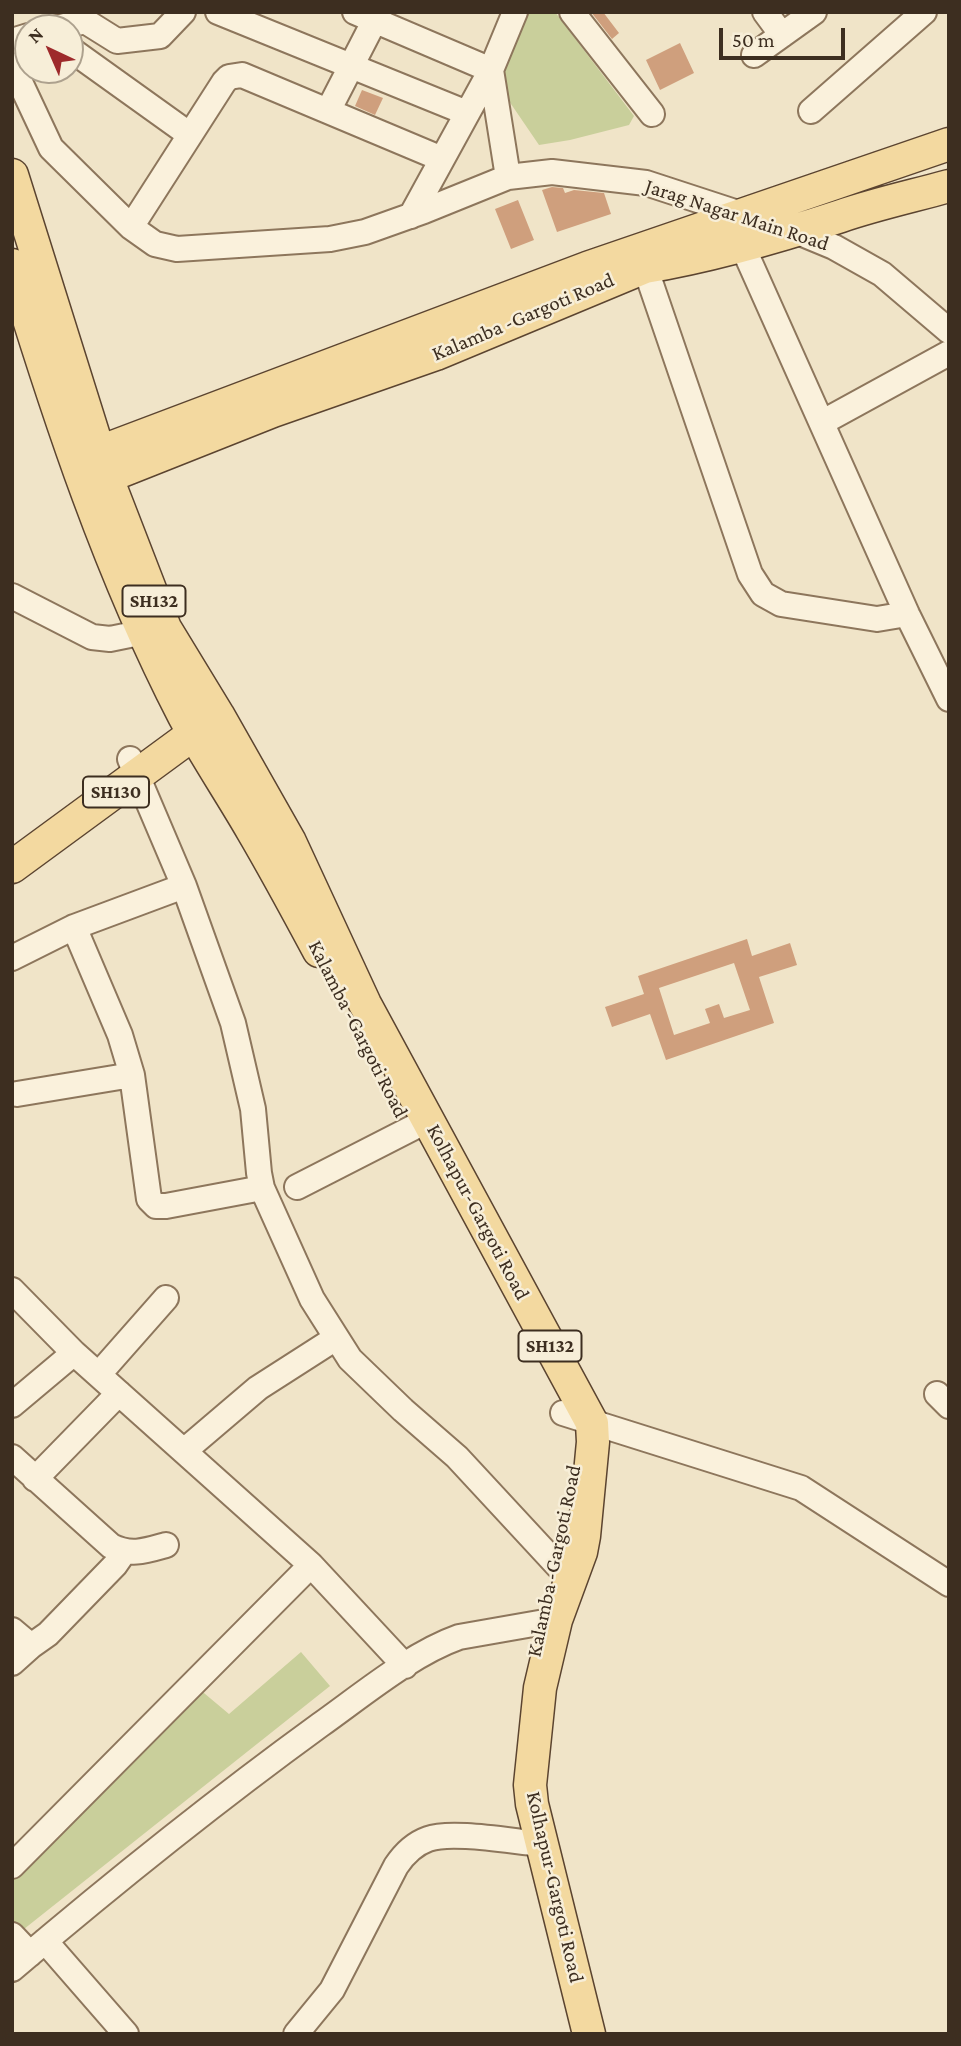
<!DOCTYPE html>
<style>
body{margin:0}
#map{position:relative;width:961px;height:2046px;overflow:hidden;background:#f0e4c8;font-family:"Crimson Pro",serif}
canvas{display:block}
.frame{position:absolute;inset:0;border:14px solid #3d2e20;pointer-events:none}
.north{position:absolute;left:14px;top:14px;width:70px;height:70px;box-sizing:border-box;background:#f7eed8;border:2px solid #ada18e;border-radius:50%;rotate:316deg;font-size:19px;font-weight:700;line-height:28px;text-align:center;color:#3d2e20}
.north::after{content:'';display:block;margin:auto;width:24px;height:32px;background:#9e2a2b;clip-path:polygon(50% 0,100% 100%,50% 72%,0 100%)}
.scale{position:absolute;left:719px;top:28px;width:126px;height:32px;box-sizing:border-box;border:4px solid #3d2e20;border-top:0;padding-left:9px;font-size:21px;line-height:24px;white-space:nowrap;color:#3d2e20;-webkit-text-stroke:5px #f7eed8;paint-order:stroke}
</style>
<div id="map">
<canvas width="961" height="2046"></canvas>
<div class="frame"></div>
<div class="north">N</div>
<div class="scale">50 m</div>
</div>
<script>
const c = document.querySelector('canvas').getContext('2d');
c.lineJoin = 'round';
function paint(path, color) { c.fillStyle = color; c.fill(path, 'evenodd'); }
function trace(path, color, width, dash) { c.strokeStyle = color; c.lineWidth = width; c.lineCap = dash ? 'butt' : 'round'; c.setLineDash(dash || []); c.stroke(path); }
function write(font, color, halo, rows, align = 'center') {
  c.font = font + ' "Crimson Pro",serif'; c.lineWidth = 5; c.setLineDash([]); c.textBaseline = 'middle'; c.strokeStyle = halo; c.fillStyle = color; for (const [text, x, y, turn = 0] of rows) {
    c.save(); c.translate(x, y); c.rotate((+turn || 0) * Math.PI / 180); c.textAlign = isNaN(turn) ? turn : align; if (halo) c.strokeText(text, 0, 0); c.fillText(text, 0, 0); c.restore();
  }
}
paint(new Path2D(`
 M530 12H555L634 116 629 125 570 140 539 145 496 82 519 25Z
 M301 1652 330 1686 19 1933 12 1925V1873L198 1688 229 1714Z`), '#c9cf9b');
paint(new Path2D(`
 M591 12H603L619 33 612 39Z
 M680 43 694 73 660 90 646 60Z
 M362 90 383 98 375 115 355 106Z
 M552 187 563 188 565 193 574 190 604 193 611 214 557 232 542 190Z
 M518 200 534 240 511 249 495 209Z
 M747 939 752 956 790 943 797 965 759 977 774 1023 666 1060 650 1014 612 1027 605 1007 644 994 638 976ZM734 963 750 1010 724 1018 719 1004 705 1009 710 1023 674 1035 659 988Z`), '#cf9f7d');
const minor = new Path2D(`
 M218 12 467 113
 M355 12 491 70 508 177
 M572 12 652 114
 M765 12 782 35
 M57 28 85 21 117 41 160 36 183 12
 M12 41 28 36
 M70 49 190 135
 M754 55 814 12
 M12 65 51 148 131 227 155 244 177 249 330 239 365 232 424 211 508 177 552 172 646 183 750 217
 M328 111 379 12
 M811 111 924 12
 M411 216 491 70 515 12
 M131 227 224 82 229 77 242 75 442 159
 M788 228 834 247 882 274 949 331
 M742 245 907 614 949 699
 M645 267 750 574 763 594 781 604 877 619 907 614
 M823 422 949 353
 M12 596 92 637 110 639 159 629
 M184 886 233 1023 253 1109 259 1173 262 1188 312 1299 350 1359 403 1410 457 1457 558 1566
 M74 927 120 1035 132 1075 149 1199 156 1206H166L262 1188
 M12 958 74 927 184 886 130 759
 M17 1094 132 1075
 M297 1187 428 1120
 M12 1290 74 1353 311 1565 405 1666
 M99 1374 166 1298
 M937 1394 949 1406
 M12 1405 74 1353
 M563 1413 801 1488 949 1584
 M184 1451 258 1388 336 1338
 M12 1457 111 1546C131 1556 145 1551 166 1545
 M35 1479 119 1393
 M12 1630 31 1646 48 1634 115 1565 124 1552
 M12 1663 31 1646
 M12 1866 311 1565
 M12 1935 30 1954
 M45 1941 126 2034
 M12 1969C112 1884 214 1802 320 1725 361 1696 411 1654 459 1637L556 1620
 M296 2034 332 1990 396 1866C404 1854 414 1844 428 1839 452 1830 514 1842 542 1844`);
const major = new Path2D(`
 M12 175 107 478 165 628 218 715 290 842 365 1004 592 1423 593 1442 584 1536 581 1552 556 1620 540 1688 530 1785 532 1804 589 2034
 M12 265C59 418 110 573 184 716 205 755 230 792 252 830 275 869 297 910 319 951
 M81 459 587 268 949 144
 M89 484 273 411 436 354 645 267C711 256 777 237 841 216 876 204 913 196 949 186
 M12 867 211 721`);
trace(minor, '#8d765c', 28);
trace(major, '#5b4430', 35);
trace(minor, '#faf1dc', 24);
trace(major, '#f3d9a0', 32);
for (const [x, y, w] of [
 [154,601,63],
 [116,792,66],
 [550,1346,63]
]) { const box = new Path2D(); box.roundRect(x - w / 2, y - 15.5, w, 31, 5); c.fillStyle = '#f7eed8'; c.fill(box); trace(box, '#3d2e20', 2); }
write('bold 19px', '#3d2e20', null, [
 ["SH132",154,601],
 ["SH130",116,792],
 ["SH132",550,1346]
]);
write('21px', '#3d2e20', '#f7eed8', [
 ["Jarag Nagar Main Road",737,215,18],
 ["Kalamba -Gargoti Road",523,317,-23],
 ["Kalamba -Gargoti Road",358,1029,63],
 ["Kolhapur-Gargoti Road",478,1212,62],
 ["Kalamba -Gargoti Road",554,1561,-78],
 ["Kolhapur-Gargoti Road",555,1887,77]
]);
</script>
